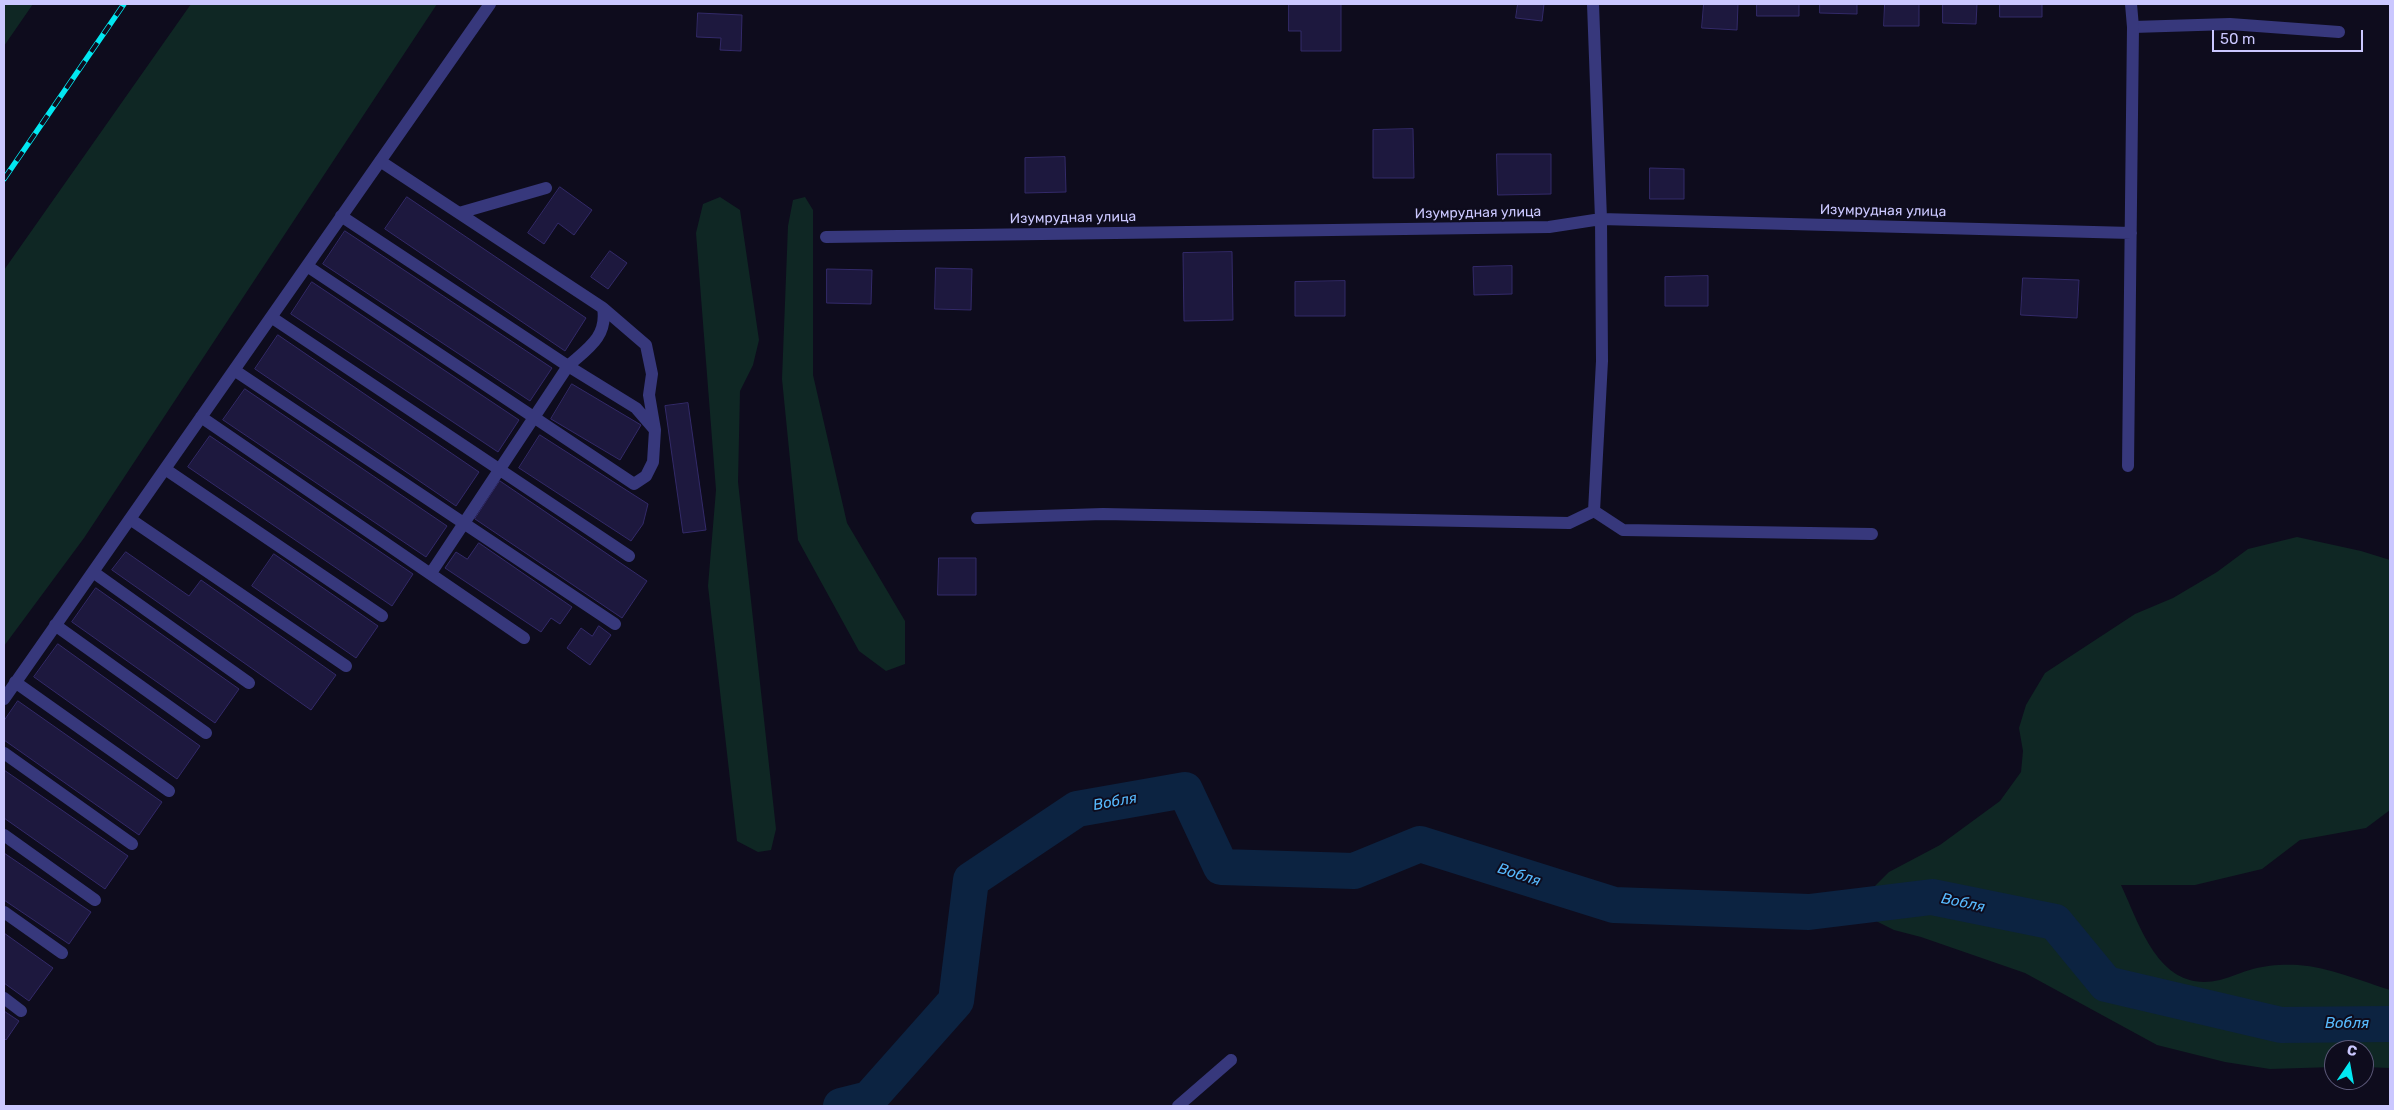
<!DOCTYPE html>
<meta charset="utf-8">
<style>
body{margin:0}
#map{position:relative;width:2394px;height:1110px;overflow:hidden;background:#0e0c1d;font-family:Rubik,sans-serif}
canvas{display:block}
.frame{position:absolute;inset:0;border:5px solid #cbc8ff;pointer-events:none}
.north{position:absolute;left:2324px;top:1040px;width:50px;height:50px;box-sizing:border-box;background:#0e0c1d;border:1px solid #5a5777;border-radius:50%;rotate:12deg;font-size:14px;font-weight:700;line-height:20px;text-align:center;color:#cbc8ff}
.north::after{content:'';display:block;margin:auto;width:18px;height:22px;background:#02e7f1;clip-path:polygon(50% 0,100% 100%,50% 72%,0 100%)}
.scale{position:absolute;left:2212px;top:30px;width:151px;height:22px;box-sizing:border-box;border:2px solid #cbc8ff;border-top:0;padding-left:6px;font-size:15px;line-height:18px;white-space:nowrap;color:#cbc8ff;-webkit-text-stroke:4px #0e0c1d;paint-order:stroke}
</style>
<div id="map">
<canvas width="2394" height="1110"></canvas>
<div class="frame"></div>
<div class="north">С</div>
<div class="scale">50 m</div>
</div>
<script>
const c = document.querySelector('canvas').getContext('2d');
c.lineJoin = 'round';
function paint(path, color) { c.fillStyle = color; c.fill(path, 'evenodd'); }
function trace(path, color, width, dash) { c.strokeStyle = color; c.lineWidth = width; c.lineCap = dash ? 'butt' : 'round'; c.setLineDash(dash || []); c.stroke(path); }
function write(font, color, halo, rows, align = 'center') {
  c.font = font + ' Rubik,sans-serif'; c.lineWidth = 4; c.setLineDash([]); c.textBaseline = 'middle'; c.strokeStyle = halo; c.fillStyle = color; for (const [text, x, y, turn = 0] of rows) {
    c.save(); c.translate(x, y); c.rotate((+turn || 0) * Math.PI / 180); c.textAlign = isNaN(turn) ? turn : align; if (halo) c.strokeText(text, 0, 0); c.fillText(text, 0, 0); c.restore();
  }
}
paint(new Path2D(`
 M4 4H33L4 46Z
 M191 4H437L84 538 4 646V270Z
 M720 197 740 210 759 340 753 365 740 391 738 482 776 829 771 850 758 852 737 841 708 586 716 490 696 233 703 204Z
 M805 197 813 210V375L847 523 905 621V664L886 671 859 651 798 540 782 379 788 226 793 200Z
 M2297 537 2361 551 2390 560V810L2366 828 2300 840 2262 869 2195 885H2121C2141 928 2160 994 2220 980 2231 977 2242 972 2253 969 2266 965 2285 964 2298 965 2329 967 2361 981 2390 990V1068L2364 1067V1050H2334V1067L2270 1069 2225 1062 2157 1045 2025 973 1921 937 1894 930 1864 915 1857 904 1889 872 1940 845 2000 801 2021 772 2023 751 2019 728 2026 705 2045 673 2135 614 2173 598 2217 572 2248 549Z`), '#0f2724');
trace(new Path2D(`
 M841 1106 869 1099 956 1001 971 880 1077 809 1185 790 1221 867 1354 871 1420 844 1614 905 1809 912 1932 897 2055 922 2106 984 2281 1025 2390 1024`), '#0c2341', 36);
const building = new Path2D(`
 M1289 4H1341V51H1301V31H1289Z
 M1518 4H1544L1542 21 1516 18Z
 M1704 4H1738L1737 30 1702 28Z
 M1757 4H1799V16H1757Z
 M1820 4H1857V14L1820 13Z
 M1885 4H1919V26H1884Z
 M1943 4H1977L1976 24 1943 23Z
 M2000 4H2042V17H2000Z
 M698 13 742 15 741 51 720 50 721 38 697 37Z
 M1413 129 1414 178H1373V130Z
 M1497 154H1551V194L1498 195Z
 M1065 157 1066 192 1025 193V158Z
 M1650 168 1684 169V199H1650Z
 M560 187 592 210 574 235 558 223 544 244 528 233Z
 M407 197 586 318 565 351 385 229Z
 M345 231 552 368 530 401 323 264Z
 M610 251 627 263 608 289 591 277Z
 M1232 252 1233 320 1184 321 1183 253Z
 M1512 266V294L1474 295 1473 267Z
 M936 268 972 269 971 310 935 309Z
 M827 269 872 270 871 304 827 303Z
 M1708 276V306H1665V277Z
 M2023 278 2079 280 2077 318 2021 315Z
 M1345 281V316H1295V282Z
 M312 282 519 420 498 452 291 314Z
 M278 335 479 472 456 506 255 369Z
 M572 384 641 425 620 460 551 419Z
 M245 389 447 526 426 557 223 420Z
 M688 403 706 530 683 533 665 406Z
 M540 435 648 504 643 524 631 541 519 468Z
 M210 436 413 574 392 606 188 467Z
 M500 481 647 581 622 618 475 519Z
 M479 543 572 607 560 624 551 618 541 632 445 568 456 552 467 559Z
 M126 552 189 596 201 580 336 675 311 710 112 570Z
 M274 554 378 626 356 658 252 586Z
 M939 558H976V595H938Z
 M96 588 239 689 215 723 72 622Z
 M599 626 611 635 590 665 567 648 581 628 592 636Z
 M58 644 200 746 177 779 34 677Z
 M18 701 162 802 139 835 4 740V721Z
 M4 770 128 856 105 889 4 818Z
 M4 853 91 912 69 944 4 900Z
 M4 933 53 968 29 1001 4 983Z
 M4 1011 19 1021 6 1040 4 1038Z`);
paint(building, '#1d183e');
trace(building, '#332a69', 1);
trace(new Path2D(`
 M2133 27 2230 24 2339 32
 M380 161 603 308C608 337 587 349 568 366L431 573
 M459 213 546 188
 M341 216 568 366 636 408 655 430
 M307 266 634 484 646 476 653 462 655 430 649 395 652 374 646 345 603 308
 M271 317 629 556
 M234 370 615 624
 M201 417 524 638
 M165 469 382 616
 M1594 511 1623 530 1872 534
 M130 519 346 666
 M93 572 249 683
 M55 625 206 733
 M15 682 169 791
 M4 699 490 4
 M4 753 132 844
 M4 835 95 900
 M4 912 62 953
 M4 998 21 1011
 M1178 1106 1231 1060`), '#37387c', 12);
trace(new Path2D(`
 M826 237 1549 227 1601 219 2131 233
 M2128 466 2133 27 2131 4
 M977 518 1103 514 1569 523 1594 511 1602 361 1601 219 1593 4`), '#37387c', 12);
const rail = new Path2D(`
 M4 179 124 4`);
trace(rail, '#02e7f1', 5.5);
trace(rail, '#0e0c1d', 4, [11]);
write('14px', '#cbc8ff', '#0e0c1d', [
 ["Изумрудная улица",1883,211,1],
 ["Изумрудная улица",1478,213,-1],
 ["Изумрудная улица",1073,218,-1]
]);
write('italic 15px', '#57bafe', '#0e0c1d', [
 ["Вобля",1115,802,-10],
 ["Вобля",1519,875,18],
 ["Вобля",1963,903,12],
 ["Вобля",2347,1024]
]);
</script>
